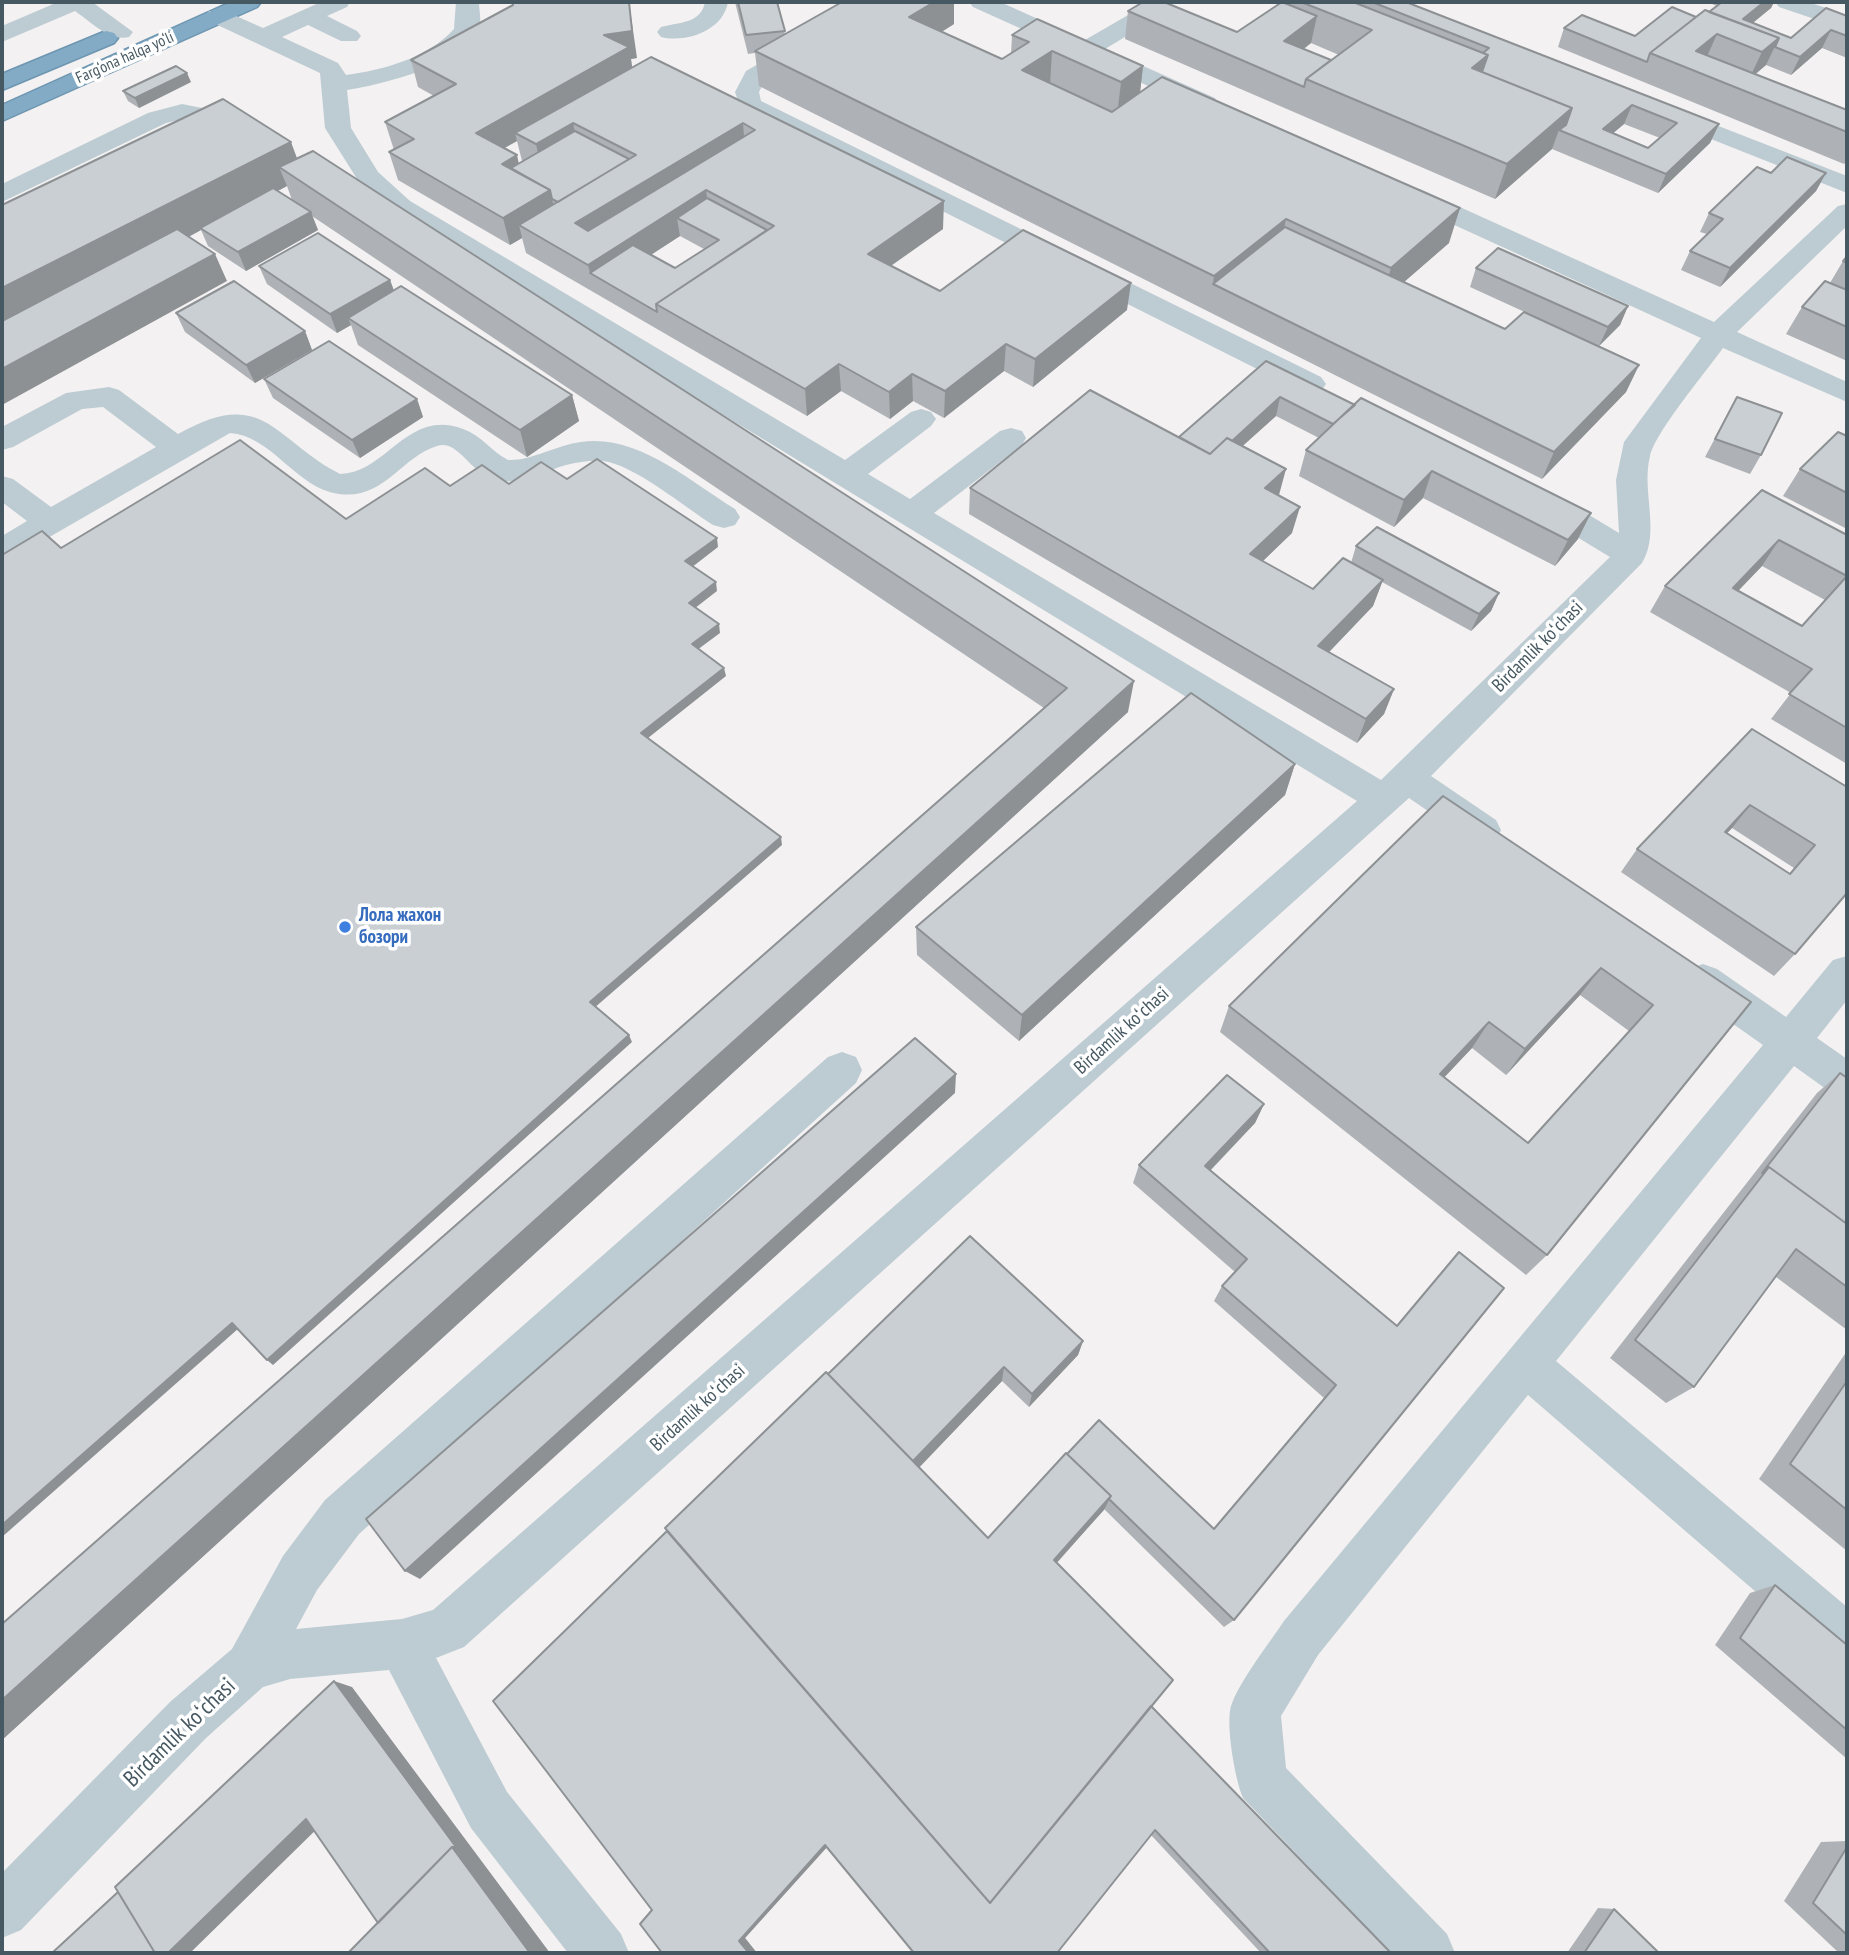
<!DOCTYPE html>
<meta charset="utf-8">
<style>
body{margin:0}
#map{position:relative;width:1849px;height:1955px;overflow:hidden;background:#f3f1f1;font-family:"PT Sans Narrow",sans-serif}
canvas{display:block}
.frame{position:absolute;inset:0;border:4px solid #465861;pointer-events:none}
</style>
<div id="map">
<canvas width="1849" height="1955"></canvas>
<div class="frame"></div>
</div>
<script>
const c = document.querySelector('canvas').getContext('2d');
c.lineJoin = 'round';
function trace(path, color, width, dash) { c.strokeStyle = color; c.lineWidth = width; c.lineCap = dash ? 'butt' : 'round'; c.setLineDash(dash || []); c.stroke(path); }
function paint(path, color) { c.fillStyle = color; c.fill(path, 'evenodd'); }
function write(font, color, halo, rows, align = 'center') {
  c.font = font + ' "PT Sans Narrow",sans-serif'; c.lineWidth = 7; c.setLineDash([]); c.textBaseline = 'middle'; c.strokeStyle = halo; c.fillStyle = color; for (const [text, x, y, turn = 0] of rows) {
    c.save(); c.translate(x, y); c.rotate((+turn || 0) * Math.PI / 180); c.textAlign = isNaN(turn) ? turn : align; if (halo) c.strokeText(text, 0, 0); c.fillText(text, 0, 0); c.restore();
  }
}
const highway = new Path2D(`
 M231 2H261L257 7 2 121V105Z
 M106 31 114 33 118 38 114 43 2 90V74Z`);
trace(highway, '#6e96b1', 3);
paint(new Path2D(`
 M58 2H92L133 32 129 37C110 42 91 22 75 11L2 42V26Z
 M321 2H350L347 7 327 16 357 31 361 36 357 41H341L308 25 282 37 338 63 346 75C383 70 428 58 454 29L456 2H479C479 9 481 17 480 24 473 63 380 85 347 90L351 128 378 172 410 201 845 460 911 412 921 409 931 412 936 419 931 426 868 474 910 499 1000 431 1011 428 1022 431 1026 438 1022 445 934 513 1381 780 1610 557 1529 508 1525 500 1529 492 1540 489 1551 492 1619 533 1616 480 1624 442 1701 338 1402 201 1398 195 1402 189 1411 187 1420 189 1714 322 1838 206 1847 204V226L1737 332 1847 382V402L1723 348C1706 372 1656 431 1650 456 1641 491 1661 532 1642 563L1431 776 1496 820 1501 830 1496 840 1483 845 1470 840 1409 798 464 1647 436 1658 507 1792 621 1934 629 1953H568L471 1828 389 1670 290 1679 263 1687 206 1738 21 1930 2 1938V1873L170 1702 232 1649 283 1556 325 1500 828 1057 842 1052 856 1057 862 1070 856 1083 359 1534 317 1590 296 1629 402 1619 433 1610 1357 801 392 213 359 182 325 128 320 73 209 21 205 16 209 11H225L263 28Z
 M705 2H728C723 31 686 43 661 37L657 32 661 27C679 22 701 24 705 2Z
 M867 2H895L891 7 765 80 759 92 761 101 1321 377 1326 384 1321 391 1311 393 1301 391 741 110 735 92 746 71Z
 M969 2H1000L1085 40 1142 7H1158L1162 12 1158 17 1105 49 1215 98 1218 103 1215 108 1206 110 1197 108 973 7Z
 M1775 2H1808L1847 15V30L1779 7Z
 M182 104 212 110 219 121C217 140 192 154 174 149L170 144 194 126 195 121 183 119 166 123 2 202V184L148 113Z
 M1667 106 1847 176V193L1658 118 1655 113 1658 108Z
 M109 387 119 390 178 434C264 385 273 439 340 474 386 474 407 408 463 429 481 435 492 452 508 460 531 461 557 445 581 442 638 434 689 481 735 509L740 517 735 525 724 528 713 525C686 508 633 464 603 461 591 460 578 462 566 465 546 470 527 484 505 481 497 479 488 476 480 472 467 463 454 440 437 446 401 457 384 500 339 494 297 489 271 435 230 433L13 558 2 561V536L27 521 2 502V476L13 479 51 507 156 447 103 407 82 409 13 447 2 450V427L66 393Z
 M1847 956V1000L1817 1038 1847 1059V1099L1833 1094 1794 1066 1556 1361 1847 1607V1663L1830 1656 1528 1395 1318 1655 1281 1716 1286 1768 1447 1934 1455 1953H1391L1243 1798C1235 1779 1227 1731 1230 1711 1233 1689 1271 1641 1284 1621L1763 1045 1689 993 1684 981 1689 969 1703 964 1717 969 1786 1017 1833 960Z`), '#bdcbd2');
paint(highway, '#83abc5');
paint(new Path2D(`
 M735 2H777L785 34 954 24 942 32 1002 59 1011 54 1012 35 1143 66 1140 93 1449 243 1404 282 1505 329 1639 365 1626 392 1542 479 759 86 755 53 748 54Z
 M1282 2H1406L1719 124 1710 143 1658 193 1552 149 1495 199 1125 39 1128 11 1237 32ZM1311 43 1339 55 1331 60 1304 49ZM1624 124 1660 138 1648 148 1613 133Z
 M1707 2H1774L1771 8 1753 23 1791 38 1847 16V58L1822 48 1791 75 1766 65 1756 74 1847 110V161L1844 164 1558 47 1564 28 1635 36 1709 12 1717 6Z
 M651 57 943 229 891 266 940 291 1127 310 1033 387 1004 371 944 418 913 401 890 419 841 391 807 416 526 253 522 238 510 245 398 180 389 152 394 150 385 122 434 96 418 87 411 60 637 58 631 59 632 67ZM517 141 522 161H523L519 164 504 148ZM680 236 704 249 675 268 651 255Z
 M191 82 139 108 128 101 123 91Z
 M297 159 1128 712 2 1740V1624L1044 708 312 216 318 230 246 271 208 246 201 230 189 237 227 281 2 205ZM287 186 292 200 278 191Z
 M1771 173H1826L1816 191 1720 287 1681 270 1690 251 1707 234 1700 232 1709 213Z
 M1847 256V361L1786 334 1802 307 1830 283 1843 261Z
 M259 266 390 280 394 291 572 395 579 421 527 457 358 345 351 325 337 333 267 284Z
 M1476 268 1628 306 1620 325 1599 346 1470 287Z
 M176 313 305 331 312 350 255 383 185 332Z
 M1266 361 1578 539 1555 566 1423 498 1394 527 1299 476 1306 450 1319 438 1276 416 1242 446 1279 496 1292 533 1263 561 1313 589 1351 563 1356 546 1499 593 1491 611 1471 631 1382 582 1373 606 1329 652 1394 689 1384 714 1357 743 969 514 970 488 1179 437Z
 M264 379 417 399 423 417 360 458 273 398Z
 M1737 397 1761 455 1750 474 1705 457Z
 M1847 436V529L1783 496 1800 469Z
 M1762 490 1847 535V764L1771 719 1791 693 1650 612 1665 586ZM1762 566 1825 600 1802 626 1738 591Z
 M1752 729 1847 787 1795 954 1774 976 1621 872 1637 849ZM1732 828 1794 868 1790 874 1727 833Z
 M1295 764 1285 795 1019 1041 917 955 916 927Z
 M1443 796 1751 1002 1547 1255 1526 1275 1220 1032 1229 1006ZM1580 995 1629 1031 1528 1143 1444 1077 1472 1048 1506 1075Z
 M1840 1073 1847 1078V1330L1776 1277 1694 1387 1666 1403 1610 1358 1817 1093Z
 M1264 1104 1255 1123 1211 1170 1396 1326 1459 1252 1234 1620 1224 1627 1104 1509 1057 1563 1151 1706 1391 1953H1261L1151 1835 827 1847 745 1938 757 1953H662L652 1910 828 1374 1083 1341 1078 1355 1029 1407 1002 1381 919 1467 988 1538 1066 1453 1214 1528 1324 1398 1214 1301 1222 1286 1235 1272 1133 1183 1139 1165Z
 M1847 1351V1551L1759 1479Z
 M1775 1585 1847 1645V1759L1715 1645 1750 1593Z
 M1847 1841V1953H1839L1784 1901 1821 1842Z
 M1598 1908 1614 1909 1659 1953H1567Z`), '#aeb2b6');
paint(new Path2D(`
 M629 2 637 58 631 59 633 74 515 133 517 141 483 160 476 133Z
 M934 2H954V24L909 51V17Z
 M1764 2H1774L1771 8 1740 33 1743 19Z
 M1317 16 1311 43 1278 68 1284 41Z
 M1831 30 1822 48 1791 75 1800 57Z
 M1717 34 1705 61 1696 51Z
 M1779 38 1766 65 1749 79 1762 52Z
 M1052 51 1050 86 1022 70Z
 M1488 55 1478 89 1472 68Z
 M1143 66 1139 101 1117 116 1121 82Z
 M187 73 191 82 139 108 135 98Z
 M1632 105 1624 124 1598 146 1603 129Z
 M1572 108 1563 132 1559 130 1552 149 1495 199 1507 164Z
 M573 123 579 150 542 172 536 144Z
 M743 123 745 150 581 250 575 223Z
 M1719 124 1710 143 1658 193 1666 174Z
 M291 142 304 177 279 167 287 186 203 229 200 228 201 230 2 333V288Z
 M517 155 523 183 502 164Z
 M1826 173 1816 191 1720 287 1730 268Z
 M550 190 556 217 519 225 522 238 510 245 503 218Z
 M706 190 710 217 677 218 680 236 607 283 590 273 588 265Z
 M944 201 943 229 869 281 868 254Z
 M1460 208 1449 243 1381 302 1391 268Z
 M311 212 318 230 246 271 238 252Z
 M1286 219 1279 254 1213 284 1214 276Z
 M215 254 227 281 2 405V369Z
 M390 280 397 299 348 318 351 325 337 333 330 314Z
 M1131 283 1127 310 1033 387 1035 359Z
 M1628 306 1620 325 1599 346 1608 327Z
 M305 331 312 350 255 383 246 365Z
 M1006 344 1004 371 944 418 945 391Z
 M839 364 841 391 807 416 805 389Z
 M1639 365 1626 392 1542 479 1554 452Z
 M912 374 913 401 890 419 889 392Z
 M572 395 579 421 527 457 520 430Z
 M1280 397 1276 416 1205 480 1208 462Z
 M417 399 423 417 360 458 352 440Z
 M1286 469 1279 495 1265 488Z
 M1432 471 1423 498 1394 527 1404 500Z
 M1300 507 1292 533 1243 580 1250 554Z
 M1591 513 1578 539 1555 566 1568 540Z
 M717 538 718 547 687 571 685 561Z
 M1779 540 1762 566 1716 614 1733 588Z
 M1383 580 1373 606 1310 672 1318 646Z
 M716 582 717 591 690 612 689 603Z
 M1499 593 1491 611 1471 631 1479 614Z
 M719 624 720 633 693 653 692 644Z
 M724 668 726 676 643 742 641 733Z
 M1134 681 1128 712 2 1740V1700Z
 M1394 689 1384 714 1357 743 1366 719Z
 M1295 764 1285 795 1019 1041 1022 1015Z
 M1750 805 1732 828 1707 855 1725 832Z
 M781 837 782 845 593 1009 590 1002Z
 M1601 968 1580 995 1506 1075 1525 1049Z
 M1489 1022 1472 1048 1424 1099 1440 1074Z
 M629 1035 632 1042 273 1365 267 1360Z
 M956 1074 955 1093 420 1579 405 1571Z
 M1264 1104 1255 1123 1198 1183 1205 1166Z
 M232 1323 239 1328 2 1537V1525Z
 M1083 1341 1078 1355 1029 1407 1032 1394Z
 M1004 1367 1002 1381 913 1474 912 1463Z
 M1111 1496 1104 1510 1049 1571 1054 1560Z
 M334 1681 352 1687 550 1953H530L460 1859Z
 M306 1819 326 1820 190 1953H164Z
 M825 1845 828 1846 745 1938 757 1953H749L739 1941Z`), '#8d9194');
const building = new Path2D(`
 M513 2H629L632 31 604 35 629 47 476 133 517 155 502 164 550 190 503 218 389 152 414 139 385 122 456 84 411 60 513 5Z
 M738 2H777L785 31 746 35Z
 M842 2H934L909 17 1002 59 1029 42 1012 35 1037 19 1143 66 1121 82 1052 51 1022 70 1112 112 1162 77 1460 208 1391 268 1286 219 1214 276 755 51Z
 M1143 2H1164L1237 32 1282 2 1317 16 1284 41 1331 60 1306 79 1304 87 1128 11Z
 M1301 2H1353L1488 55 1472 68 1572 108 1507 164 1306 79 1372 30Z
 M1372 2H1406L1719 124 1666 174 1559 130 1566 125 1572 108 1482 72 1488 55 1483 53 1489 48ZM1632 105 1677 123 1648 148 1603 129Z
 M1722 2H1764L1743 19 1791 38 1826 8 1847 16V36L1831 30 1800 57 1775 47 1779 38 1709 12Z
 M1672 7 1696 17 1650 53 1647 62 1564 28 1582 15 1635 36Z
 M1705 10 1779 38 1762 52 1717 34 1696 51 1847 110V132L1650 53Z
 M651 57 944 201 868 254 940 291 1023 230 1131 283 1035 359 1006 344 945 391 912 374 889 392 839 364 805 389 656 304 774 226 706 190 588 265 519 225 636 155 573 123 536 144 515 133ZM743 123 755 130 588 231 575 223Z
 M176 66 187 73 135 98 123 91Z
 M223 99 291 142 2 288V205Z
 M575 131 629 159 558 202 552 199 550 190 511 168Z
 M313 151 1134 681 2 1700V1624L1067 688 279 167Z
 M1787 157 1826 173 1730 268 1690 251 1723 219 1709 213 1757 167 1771 173Z
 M273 188 311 212 238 252 200 228Z
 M707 198 767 230 656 304 657 312 590 273 633 245 675 268 719 240 677 218Z
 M1285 227 1505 329 1524 312 1639 365 1554 452 1213 284Z
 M177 229 215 254 2 369V321Z
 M318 233 390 280 330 314 259 266Z
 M1498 248 1628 306 1608 327 1476 268Z
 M1847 256V263L1843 261Z
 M234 281 305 331 246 365 176 313Z
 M1825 281 1847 290V327L1802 307Z
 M401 286 572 395 520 430 348 318Z
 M329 341 417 399 352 440 264 379Z
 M1266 361 1355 405 1333 424 1280 397 1232 441 1227 438 1210 454 1179 437Z
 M1090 390 1210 454 1227 438 1286 469 1265 488 1300 507 1250 554 1313 589 1343 558 1383 580 1318 646 1394 689 1366 719 970 488Z
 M1737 397 1782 413 1761 455 1715 439Z
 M1361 398 1591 513 1568 540 1432 471 1404 500 1306 450Z
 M1838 432 1847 436V493L1800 469Z
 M240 440 346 519 425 468 450 486 482 465 509 484 541 462 567 479 597 459 717 538 685 561 716 582 689 603 719 624 692 644 724 668 641 733 781 837 590 1002 629 1035 267 1360 232 1323 2 1525V555L42 531 61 548Z
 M1762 490 1847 535V728L1789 694 1812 669 1665 586ZM1779 540 1847 576 1802 626 1733 588Z
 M1377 527 1499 593 1479 614 1356 546Z
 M1191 693 1295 764 1022 1015 916 927Z
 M1752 729 1847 787V893L1795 954 1637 849ZM1750 805 1815 845 1790 874 1725 832Z
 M1443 796 1751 1002 1547 1255 1229 1006ZM1601 968 1653 1005 1528 1143 1440 1074 1489 1022 1525 1049Z
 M915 1038 956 1074 405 1571 366 1519Z
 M1840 1073 1847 1078V1224L1769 1167 1762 1173Z
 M1227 1075 1264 1104 1205 1166 1397 1326 1459 1252 1504 1288 1234 1620 1109 1499 1111 1496 1067 1454 1099 1420 1214 1529 1336 1385 1222 1286 1247 1259 1139 1165Z
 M1769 1167 1847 1224V1287L1796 1249 1694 1387 1635 1340Z
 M970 1236 1083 1341 1032 1394 1004 1367 913 1461 828 1374Z
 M826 1372 988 1538 1066 1453 1111 1496 1054 1560 1173 1680 990 1903 665 1528Z
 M1847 1381V1510L1790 1464Z
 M667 1531 990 1903 1151 1706 1391 1953H1270L1155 1830 1057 1953H914L825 1845 739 1941 749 1953H662L640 1924 652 1910 493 1701Z
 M1775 1585 1847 1645V1730L1740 1638Z
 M334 1681 456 1847H452L378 1923 306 1819 168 1953H155L115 1887Z
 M452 1847 530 1953H348Z
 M1847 1847V1935L1813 1903Z
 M118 1892 155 1953H52Z
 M1614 1909 1659 1953H1584Z`);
paint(building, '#cacfd4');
trace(building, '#8d9194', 2);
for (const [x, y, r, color] of [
 [345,927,7,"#3f7fe0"]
]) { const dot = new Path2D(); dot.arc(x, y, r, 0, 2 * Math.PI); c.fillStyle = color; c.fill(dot); trace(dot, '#fff', 2.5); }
write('16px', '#465861', '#fff', [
 ["Farg‘ona halqa yo‘li",125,58,-24]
]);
write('19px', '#465861', '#fff', [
 ["Birdamlik koʻchasi",1538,647,-45],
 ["Birdamlik koʻchasi",1122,1031,-42],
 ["Birdamlik koʻchasi",698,1408,-42]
]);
write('bold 19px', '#366cbe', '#fff', [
 ["Лола жахон",359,916],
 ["бозори",359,938]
], 'left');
write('23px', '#465861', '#fff', [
 ["Birdamlik koʻchasi",180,1733,-44]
]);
</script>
